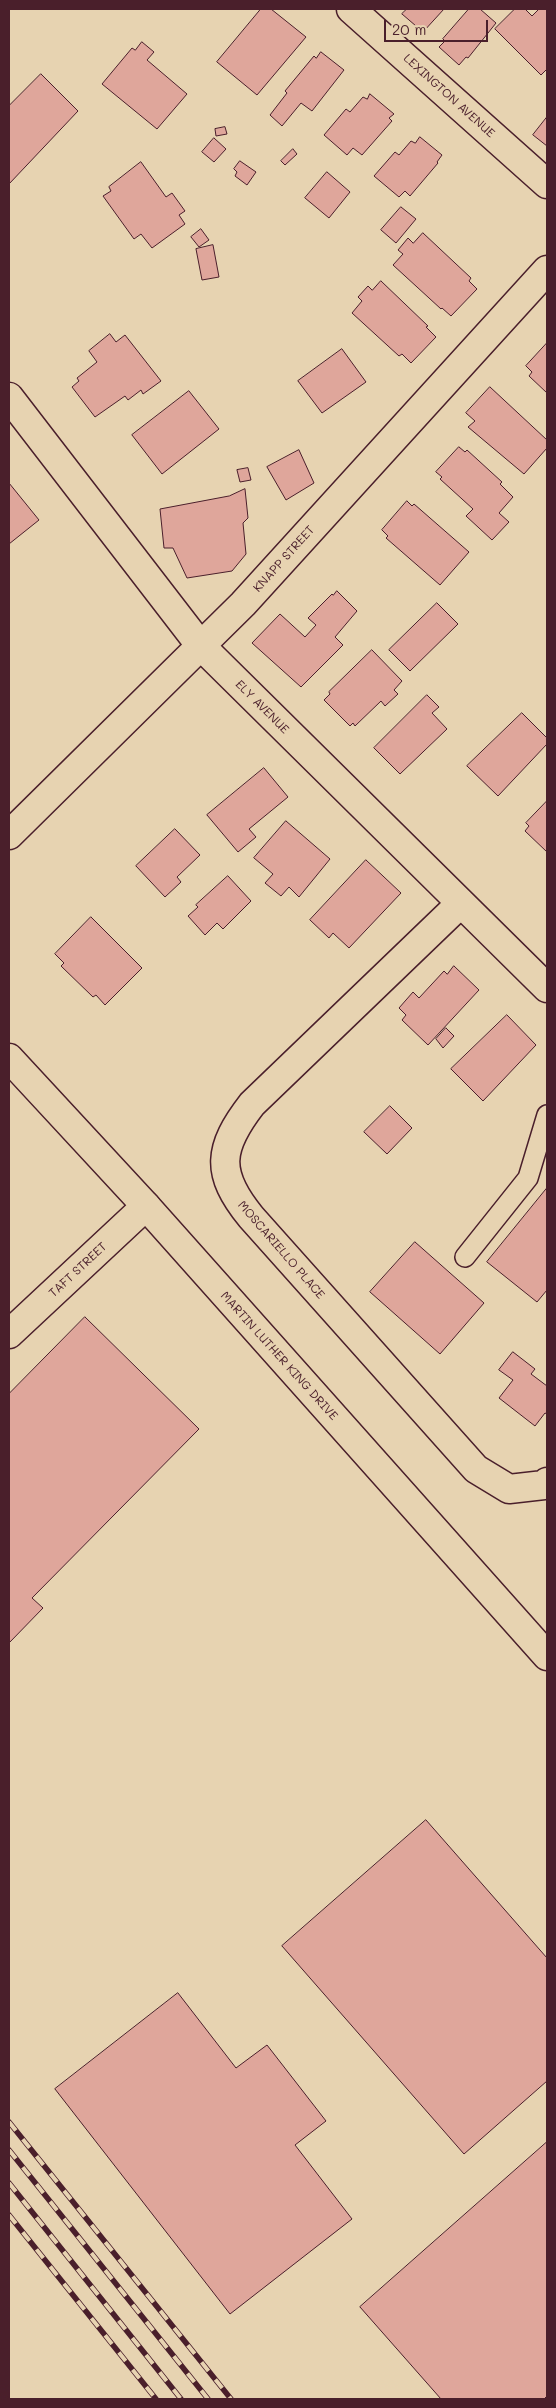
<!DOCTYPE html>
<style>
body{margin:0}
#map{position:relative;width:556px;height:2408px;overflow:hidden;background:#e7d3b1;font-family:Mali,sans-serif}
canvas{display:block}
.frame{position:absolute;inset:0;border:10px solid #4a1f2b;pointer-events:none}
.scale{position:absolute;left:384px;top:20px;width:104px;height:22px;box-sizing:border-box;border:2px solid #4a1f2b;border-top:0;padding-left:6px;font-size:15px;line-height:18px;white-space:nowrap;color:#4a1f2b;-webkit-text-stroke:4px #e7d3b1;paint-order:stroke}
</style>
<div id="map">
<canvas width="556" height="2408"></canvas>
<div class="frame"></div>
<div class="scale">20 m</div>
</div>
<script>
const c = document.querySelector('canvas').getContext('2d');
c.lineJoin = 'round';
function paint(path, color) { c.fillStyle = color; c.fill(path, 'evenodd'); }
function trace(path, color, width, dash) { c.strokeStyle = color; c.lineWidth = width; c.lineCap = dash ? 'butt' : 'round'; c.setLineDash(dash || []); c.stroke(path); }
function write(font, color, halo, rows, align = 'center') {
  c.font = font + ' Mali,sans-serif'; c.lineWidth = 4; c.setLineDash([]); c.textBaseline = 'middle'; c.strokeStyle = halo; c.fillStyle = color; for (const [text, x, y, turn = 0] of rows) {
    c.save(); c.translate(x, y); c.rotate((+turn || 0) * Math.PI / 180); c.textAlign = isNaN(turn) ? turn : align; if (halo) c.strokeText(text, 0, 0); c.fillText(text, 0, 0); c.restore();
  }
}
const building = new Path2D(`
 M261 9H271L306 37 257 95 217 62Z
 M407 9H444L423 32 402 14Z
 M469 9H480L496 23 468 58 466 57 459 65 439 47 445 41 443 39Z
 M515 9H525L532 16 539 9H547V69L541 75 495 29Z
 M142 42 154 52 147 60 187 94 157 129 102 84 132 48 135 50Z
 M321 52 344 70 312 111 301 103 282 126 270 115 287 93 285 91 314 56 316 58Z
 M41 74 78 111 9 184V106Z
 M370 94 394 114 389 118 392 121 362 155 353 148 347 155 324 135 346 109 350 112 363 97 367 99Z
 M547 117V146L533 135Z
 M225 127 227 134 216 136 215 129Z
 M420 137 442 155 437 162 438 163 410 196 405 191 399 197 374 176 395 152 399 155 411 141 415 143Z
 M214 138 226 149 214 162 202 152Z
 M293 149 297 154 285 165 281 161Z
 M240 161 256 172 247 185 235 176 237 172 234 169Z
 M141 162 166 197 172 193 185 211 179 215 185 224 152 248 141 234 134 239 103 196 111 191 109 187Z
 M327 172 350 192 329 218 305 198Z
 M401 207 416 219 396 243 381 230Z
 M201 229 209 240 199 247 191 237Z
 M423 233 471 278 469 281 477 289 451 316 442 308 441 309 393 265 403 254 398 250 408 238 413 243Z
 M213 245 219 277 202 280 196 249Z
 M381 281 428 326 426 327 436 337 411 363 402 354 399 356 352 313 362 301 358 297 368 286 372 290Z
 M110 334 116 342 125 335 161 381 143 394 141 390 128 400 125 396 95 417 72 387 79 381 77 378 97 362 89 351Z
 M547 343V393L529 376 532 372 526 366Z
 M342 349 366 382 322 413 298 381Z
 M490 387 547 440V448L524 474 468 427 475 421 466 413Z
 M189 391 219 429 162 474 132 435Z
 M459 447 465 452 467 450 502 482 500 484 513 497 499 513 509 522 492 540 466 516 473 509 440 479 442 477 436 472Z
 M299 450 314 483 286 500 267 467Z
 M248 468 251 480 240 482 237 470Z
 M9 483 39 520 9 544Z
 M245 489 248 518 243 523 246 554 232 571 187 578 173 548H164L160 509 229 496Z
 M407 501 412 506 414 504 469 552 440 585 386 538 388 536 382 530Z
 M337 591 357 611 335 637 343 645 301 687 252 643 280 614 305 637 316 625 308 618 332 594 333 595Z
 M437 603 458 624 410 671 389 650Z
 M372 650 402 681 394 690 398 694 385 706 381 701 355 726 353 723 350 726 324 700 330 694 329 692Z
 M427 695 439 707 432 713 447 729 400 774 374 748Z
 M522 713 547 738V744L498 796 467 766Z
 M264 768 288 797 249 829 256 837 238 852 207 815Z
 M547 801V852L525 831 529 826 526 823Z
 M286 821 330 859 299 897 289 887 281 896 265 883 273 874 254 858Z
 M175 829 200 855 177 877 181 882 165 897 136 866Z
 M366 860 401 893 349 948 333 933 329 938 310 920Z
 M228 876 251 901 223 929 217 923 205 935 188 916 198 907 196 905Z
 M91 917 142 968 105 1005 96 995 93 997 61 966 64 963 55 954Z
 M454 966 479 990 428 1045 402 1020 406 1015 399 1008 413 992 419 998 444 971 447 974Z
 M507 1015 536 1045 483 1101 451 1069Z
 M446 1028 454 1036 443 1048 436 1039Z
 M390 1106 412 1128 387 1154 364 1132Z
 M547 1188V1290L537 1302 487 1262Z
 M415 1242 484 1303 440 1354 370 1292Z
 M85 1317 199 1429 32 1598 43 1608 9 1643V1394Z
 M513 1352 535 1369 531 1374 547 1386V1414L545 1413 535 1426 499 1398 513 1380 499 1370Z
 M426 1820 547 1958V2081L464 2154 282 1946Z
 M178 1993 236 2068 267 2045 326 2121 295 2145 352 2219 230 2314 55 2089Z
 M547 2142V2396L544 2399H441L360 2307Z`);
paint(building, '#dfa69b');
trace(building, '#4a1f2b', 1);
const service = new Path2D(`
 M465 1257 528 1178 547 1115`);
const minor = new Path2D(`
 M351 9 547 184
 M9 397 200 645 547 988
 M9 835 243 604 547 270
 M460 904 252 1104C218 1148 215 1173 251 1217L476 1469 509 1489 544 1485 547 1482
 M9 1334 146 1206`);
const secondary = new Path2D(`
 M9 1058 146 1206 547 1656`);
trace(service, '#4a1f2b', 22);
trace(minor, '#4a1f2b', 31);
trace(secondary, '#4a1f2b', 31);
trace(service, '#e7d3b1', 19);
trace(minor, '#e7d3b1', 28);
trace(secondary, '#e7d3b1', 28);
const rail = new Path2D(`
 M9 2122 231 2399
 M9 2150 208 2399
 M9 2183 181 2399
 M9 2215 156 2399`);
trace(rail, '#4a1f2b', 5.5);
trace(rail, '#e7d3b1', 4, [11]);
write('12px', '#4a1f2b', '#e7d3b1', [
 ["LEXINGTON AVENUE",449,96,42],
 ["KNAPP STREET",284,559,-48],
 ["ELY AVENUE",262,707,45],
 ["MOSCARIELLO PLACE",281,1250,49],
 ["TAFT STREET",78,1270,-43],
 ["MARTIN LUTHER KING DRIVE",279,1356,48]
]);
</script>
